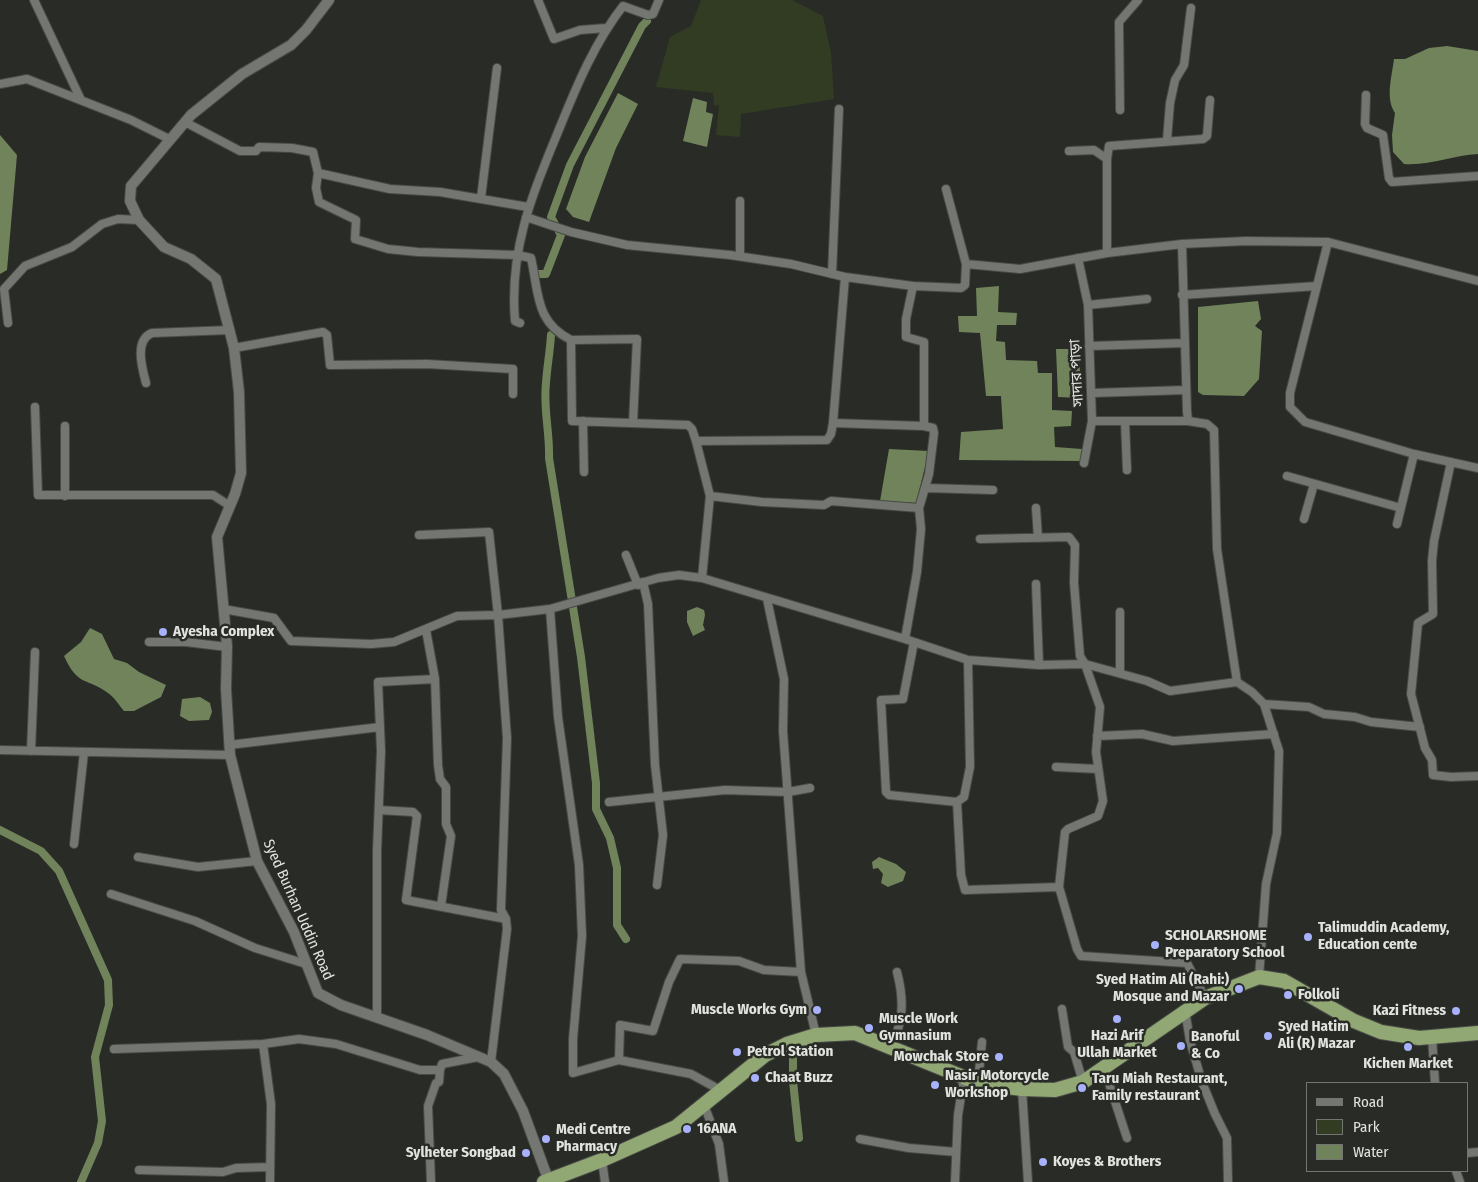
<!DOCTYPE html>
<meta charset="utf-8">
<style>
body{margin:0}
#map{position:relative;width:1478px;height:1182px;overflow:hidden;background:#292c26;font-family:"Fira Sans Condensed",sans-serif}
canvas{display:block}
.legend{position:absolute;left:1306px;top:1082px;width:162px;height:90px;box-sizing:border-box;background:#292c26;border:1px solid #737570;margin:0;padding:6px 9px;list-style:none;font-size:15px;color:#e1e3df}
.legend li{display:flex;align-items:center;gap:10px;height:25px}
.legend b{width:25px;border:1px solid #737570}
</style>
<div id="map">
<canvas width="1478" height="1182"></canvas>
<ul class="legend">
<li><b style="height:6px;background:#747771"></b>Road</li>
<li><b style="height:14px;background:#313c23"></b>Park</li>
<li><b style="height:14px;background:#71835a"></b>Water</li>
</ul>
</div>
<script>
const c = document.querySelector('canvas').getContext('2d');
c.lineJoin = 'round';
function paint(path, color) { c.fillStyle = color; c.fill(path, 'evenodd'); }
function trace(path, color, width, dash) { c.strokeStyle = color; c.lineWidth = width; c.lineCap = dash ? 'butt' : 'round'; c.setLineDash(dash || []); c.stroke(path); }
function write(font, color, halo, rows, align = 'center') {
  c.font = font + ' "Fira Sans Condensed","Noto Sans Bengali",sans-serif'; c.lineWidth = 5; c.setLineDash([]); c.textBaseline = 'middle'; c.strokeStyle = halo; c.fillStyle = color; for (const [text, x, y, turn = 0] of rows) {
    c.save(); c.translate(x, y); c.rotate((+turn || 0) * Math.PI / 180); c.textAlign = isNaN(turn) ? turn : align; if (halo) c.strokeText(text, 0, 0); c.fillText(text, 0, 0); c.restore();
  }
}
paint(new Path2D(`
 M701 0H792L823 16 831 53 834 99 741 114 740 137 716 135 719 105 714 106 713 93 656 87 670 37 691 26Z`), '#313c23');
paint(new Path2D(`
 M1447 46 1478 51V154C1453 155 1430 166 1404 164L1393 152 1392 135 1395 113C1385 98 1392 76 1394 59H1405L1429 48Z
 M618 93 638 104 616 148 589 222 573 217 566 209 585 157Z
 M693 98 707 102 706 112 713 114 707 147 683 141Z
 M0 135 17 155 7 270 0 274Z
 M999 286 998 312 1017 313 1016 325H997L996 341 1005 342 1006 360 1037 361 1038 373H1052V410L1072 411 1071 426 1054 427 1055 447 1082 449 1081 461 959 460 961 432 1003 429 1001 396H986L980 333 959 332 958 316H977L976 288Z
 M1258 301 1261 319 1255 326 1262 331 1259 379 1244 396 1203 395 1198 392V307Z
 M1056 349H1079L1081 398 1058 397Z
 M889 449 929 451 916 503 880 501Z
 M697 607 704 610 705 615 703 625 705 630 693 636 687 622V611Z
 M90 628 102 634 114 659 127 663 139 672 166 685 161 697 134 711H124C119 705 114 697 108 693 86 677 78 687 64 656L81 642Z
 M200 697 210 703 212 712 209 720 189 721 180 716 182 699Z
 M879 857 896 864 906 872 903 881 888 887 881 883 883 874 878 868 873 869 872 862Z`), '#71835a');
trace(new Path2D(`
 M538 274H546L561 235 551 217 570 165 642 26 647 21
 M551 335C550 352 547 367 546 383 543 408 550 433 549 458L581 657 596 783V809L610 838 617 868V925L626 939
 M0 830 41 851 59 871 108 980 109 1005 95 1057 102 1121 98 1143 81 1182
 M793 1054V1081L799 1138`), '#71835a', 8);
const minor = new Path2D(`
 M34 0 81 100
 M538 0 554 39 580 30 606 28
 M0 84 27 79 131 120 169 139
 M1366 95 1365 124 1367 128 1383 135 1389 178 1392 182 1478 176
 M1120 110 1119 22 1138 0
 M185 122 240 151H256L259 147 292 148 313 152 318 173 390 189 440 192 528 207
 M1167 140 1170 103 1175 80 1184 65 1191 8
 M1069 151 1094 150 1107 159
 M318 173 316 188 319 202 356 220 355 239 388 249 418 252 517 255 531 258C539 293 535 322 571 340L572 421 688 425 692 429 696 441 827 440 831 434 833 423
 M946 189 966 264
 M481 198 497 68
 M740 201V256
 M526 217 571 232 627 245 730 255 791 264 845 277
 M1328 242 1290 393V407L1305 422 1414 454 1478 468
 M1182 244 1187 411 1188 421 1207 424 1214 430 1217 549 1237 682 1252 692 1264 704 1279 751 1277 833 1266 884 1259 977
 M1107 253V159L1109 146 1203 139 1207 136 1210 100
 M1078 258 1088 305 1092 421H1188
 M832 274 839 109
 M913 286 906 319V337L924 342V426
 M1182 295 1317 286
 M1088 305 1147 299
 M8 323 4 289 25 266 72 247 102 224 118 219 139 220
 M520 323 515 321C509 247 533 193 560 127 577 85 595 42 623 6L648 15 653 14 659 0
 M571 340 637 339 633 423
 M1089 346 1184 343
 M234 348 323 332 327 335 330 365 427 364 513 369V394
 M146 383C142 368 134 340 152 333L230 330
 M1092 393 1186 390
 M35 407 38 495H213L230 506
 M583 421 584 472
 M1125 422 1127 470
 M65 426V496
 M696 441 710 496 762 502 824 505 831 501 919 508
 M1451 462 1434 541 1432 561 1433 614 1418 623 1411 694 1425 748 1432 760 1433 775 1451 777 1478 776
 M1084 463 1092 421
 M1287 476 1401 508
 M926 488 993 490
 M1036 508 1038 538
 M1304 519 1314 484
 M1397 524 1414 454
 M419 535 489 532 498 615 507 738 501 910 506 919 507 929 491 1062
 M980 539 1069 537 1075 545 1074 583 1080 656 1085 664 1100 707 1096 752 1103 801 1098 816 1068 829 1065 832 1059 887
 M626 555 638 585
 M702 578 710 496
 M643 582 648 604 655 765 663 835 657 885
 M1036 584 1039 665
 M767 599 784 679 783 731 801 972 816 1035
 M223 609 274 618 291 641 371 644 394 642 457 616 498 615 550 609 658 578 679 575 702 578 905 639 968 660 1039 665 1085 664 1147 681 1170 691 1237 682
 M550 609 558 717 579 865 582 936 573 1039V1073L619 1060 691 1074 720 1090
 M905 639 917 572 921 529 919 508 929 474 934 433 933 428 924 426 833 423 845 277 913 286 961 288 965 285 966 264 1020 269 1107 253 1182 244 1246 241 1328 242 1478 281
 M149 642H186L227 647
 M914 642 903 699 881 700 886 792 889 795 957 802
 M968 660 970 767 964 797 957 802 961 875 965 890 1059 887 1077 949 1081 956 1187 963 1205 998
 M1120 672V612
 M435 679 438 765 440 779 446 787V824L451 836 441 906
 M1264 704 1309 707 1324 714 1355 717 1371 722 1420 727
 M1097 736 1142 734 1173 741 1274 734
 M229 745 380 727
 M0 750 230 755
 M31 751 35 652
 M1056 767 1098 769
 M609 802 725 790 788 792 810 788
 M379 810 413 812 417 816 406 900 506 919
 M74 844 84 752
 M138 857 198 867 257 861
 M111 894 195 921 255 948 306 964
 M1062 1009 1068 1047 1074 1052 1083 1082
 M1185 1010 1190 1041 1202 1082 1215 1114 1227 1138 1228 1182
 M377 1018V851L381 751 378 682 435 679 426 630
 M1432 1037 1435 1083
 M263 1044 271 1104 270 1182
 M891 1046C904 1021 904 999 897 972
 M114 1049 263 1044 299 1039 336 1044 420 1070H440L442 1064 478 1057
 M619 1060 620 1025 653 1031 669 982 680 959 739 961 764 970 801 972
 M1104 1068 1127 1138
 M978 1083 982 1042
 M1022 1089 1028 1182
 M704 1105 719 1144 724 1182
 M860 1139 909 1148 956 1152
 M1467 1153 1478 1152
 M602 1160 605 1182
 M139 1170 223 1172 236 1168 269 1167
 M1456 1171 1460 1182
 M431 1182 428 1106 436 1083 439 1082 440 1070
 M955 1182 958 1115 964 1078`);
const tertiary = new Path2D(`
 M329 0 306 30 291 45 242 74 191 115 131 186 130 201 139 220 164 247 191 259 216 279 234 348 239 392 241 473 235 494 217 537 227 646 226 689 230 755 257 861 294 932 318 993 341 1005 427 1035 491 1062 504 1074 523 1111 548 1179`);
const trunk = new Path2D(`
 M544 1182 602 1160 676 1127 765 1055 787 1044 816 1035 855 1033 978 1083 1022 1089 1055 1090 1083 1082 1205 998 1259 977 1284 981 1354 1021 1381 1032 1419 1038 1478 1033`);
trace(minor, '#484a45', 10);
trace(tertiary, '#484a45', 12);
trace(trunk, '#484a45', 16);
trace(minor, '#747771', 8);
trace(tertiary, '#747771', 10);
trace(trunk, '#92a874', 14);
for (const [x, y, r, color] of [
 [163,632,5,"#a7b1fc"],
 [1308,937,5,"#a7b1fc"],
 [1155,945,5,"#a7b1fc"],
 [1239,989,5,"#a7b1fc"],
 [1288,995,5,"#a7b1fc"],
 [817,1010,5,"#a7b1fc"],
 [1456,1011,5,"#a7b1fc"],
 [1117,1019,5,"#a7b1fc"],
 [869,1028,5,"#a7b1fc"],
 [1268,1036,5,"#a7b1fc"],
 [1181,1046,5,"#a7b1fc"],
 [1408,1047,5,"#a7b1fc"],
 [737,1052,5,"#a7b1fc"],
 [999,1057,5,"#a7b1fc"],
 [755,1078,5,"#a7b1fc"],
 [935,1085,5,"#a7b1fc"],
 [1082,1088,5,"#a7b1fc"],
 [687,1129,5,"#a7b1fc"],
 [546,1139,5,"#a7b1fc"],
 [526,1153,5,"#a7b1fc"],
 [1043,1162,5,"#a7b1fc"]
]) { const dot = new Path2D(); dot.arc(x, y, r, 0, 2 * Math.PI); c.fillStyle = color; c.fill(dot); trace(dot, '#292c26', 2); }
write('15px', '#e1e3df', '#292c26', [
 ["সাদার পাড়া",1077,373,-93],
 ["Syed Burhan Uddin Road",298,910,66]
]);
write('bold 15px', '#e1e3df', '#292c26', [
 ["Ayesha Complex",173,632],
 ["Talimuddin Academy,",1318,928],
 ["Education cente",1318,945],
 ["SCHOLARSHOME",1165,936],
 ["Preparatory School",1165,953],
 ["Syed Hatim Ali (Rahi:)",1229,980,"right"],
 ["Mosque and Mazar",1229,997,"right"],
 ["Folkoli",1298,995],
 ["Muscle Works Gym",807,1010,"right"],
 ["Kazi Fitness",1446,1011,"right"],
 ["Muscle Work",879,1019],
 ["Gymnasium",879,1036],
 ["Syed Hatim",1278,1027],
 ["Ali (R) Mazar",1278,1044],
 ["Hazi Arif",1117,1036,"center"],
 ["Ullah Market",1117,1053,"center"],
 ["Banoful",1191,1037],
 ["& Co",1191,1054],
 ["Petrol Station",747,1052],
 ["Mowchak Store",989,1057,"right"],
 ["Kichen Market",1408,1064,"center"],
 ["Nasir Motorcycle",945,1076],
 ["Workshop",945,1093],
 ["Chaat Buzz",765,1078],
 ["Taru Miah Restaurant,",1092,1079],
 ["Family restaurant",1092,1096],
 ["16ANA",697,1129],
 ["Medi Centre",556,1130],
 ["Pharmacy",556,1147],
 ["Sylheter Songbad",516,1153,"right"],
 ["Koyes & Brothers",1053,1162]
], 'left');
</script>
